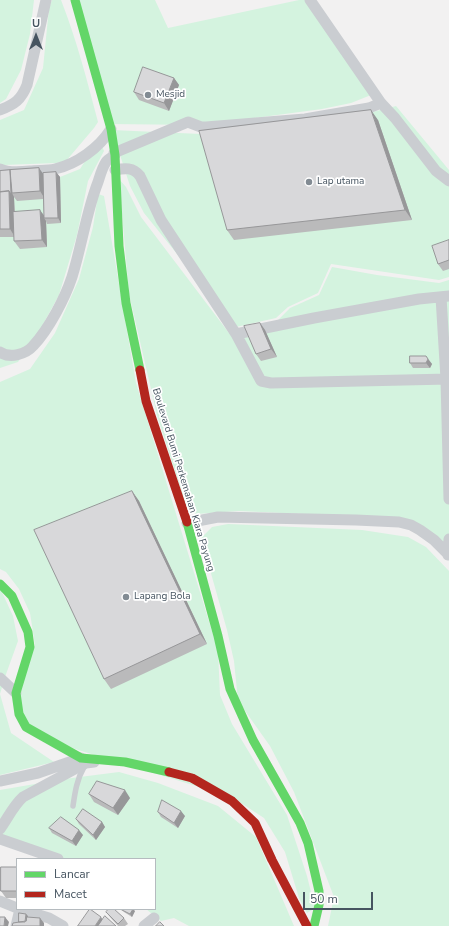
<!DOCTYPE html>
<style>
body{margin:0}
#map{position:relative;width:449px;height:926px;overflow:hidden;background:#f2f1f1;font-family:"Nunito Sans",sans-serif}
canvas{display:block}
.legend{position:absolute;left:16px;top:858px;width:140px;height:52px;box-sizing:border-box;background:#fff;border:1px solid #b5bbbf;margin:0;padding:5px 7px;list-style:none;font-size:12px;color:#465460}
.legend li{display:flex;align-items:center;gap:8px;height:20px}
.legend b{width:20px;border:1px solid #b5bbbf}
.north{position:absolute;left:16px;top:16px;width:40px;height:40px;-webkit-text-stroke:3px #fff;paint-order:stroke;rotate:0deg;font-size:11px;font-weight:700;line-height:16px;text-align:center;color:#465460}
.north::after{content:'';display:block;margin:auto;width:14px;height:18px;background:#465460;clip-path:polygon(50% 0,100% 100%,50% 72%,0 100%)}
.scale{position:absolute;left:303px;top:892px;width:70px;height:18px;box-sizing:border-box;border:2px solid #465460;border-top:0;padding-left:5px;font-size:12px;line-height:14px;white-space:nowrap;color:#465460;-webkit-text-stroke:3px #fff;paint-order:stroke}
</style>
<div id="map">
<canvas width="449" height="926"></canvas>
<ul class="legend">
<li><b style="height:5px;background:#63d668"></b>Lancar</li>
<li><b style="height:5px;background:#b3261e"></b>Macet</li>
</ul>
<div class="north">U</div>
<div class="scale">50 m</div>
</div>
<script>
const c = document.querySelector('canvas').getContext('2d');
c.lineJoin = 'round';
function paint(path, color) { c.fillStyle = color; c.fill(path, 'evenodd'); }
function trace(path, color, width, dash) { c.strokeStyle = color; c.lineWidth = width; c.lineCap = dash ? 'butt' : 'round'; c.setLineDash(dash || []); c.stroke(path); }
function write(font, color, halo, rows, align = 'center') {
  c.font = font + ' "Nunito Sans",sans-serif'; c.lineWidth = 3.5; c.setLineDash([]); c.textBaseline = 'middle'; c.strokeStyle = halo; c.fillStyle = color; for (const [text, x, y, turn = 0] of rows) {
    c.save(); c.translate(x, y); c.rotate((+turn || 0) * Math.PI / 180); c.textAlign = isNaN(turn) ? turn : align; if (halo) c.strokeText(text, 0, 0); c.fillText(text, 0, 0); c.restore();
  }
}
paint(new Path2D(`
 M0 0H34L30 34 21 70 6 99 0 103Z
 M52 0H61C77 41 87 80 98 122L94 128 66 161 56 163 4 165 0 164V120L24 110 43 68 49 8Z
 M71 0H155L168 28 299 0H305L371 95 351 103 322 109 202 125 107 124Z
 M396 106 449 170V277L439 280 331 264 318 293 288 307 276 318 236 327 144 213 130 186 112 130 201 134 361 115Z
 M99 139 104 151 88 181 77 235 59 295 40 330 18 362 0 368V175L60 177 80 169Z
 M119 179 126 187 141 217 229 333 277 321 290 308 319 295 332 267 377 275 439 283 449 280V549L405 525 304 514 239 511 196 514 187 509 157 415 129 294Z
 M98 194 104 196 136 383 218 651 220 695 232 724 287 815 307 876 315 908 307 913 299 898 285 852 264 818 232 797 75 749 27 726 17 696 35 645 30 613 19 589 6 572 0 569V382L30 369 55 333 79 279 93 227Z
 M228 524 362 530 408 537 426 547 449 571V926H328L334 897 294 792 270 746 238 701 234 661 227 630 201 538 212 527Z
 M0 588 13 616 18 641 5 677 0 694 11 733 54 762 0 775Z
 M119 772 158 783 218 806 256 837 294 926H189L174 918 161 921 146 909H155V859H51L0 838V790L64 779Z`), '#d4f3df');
trace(new Path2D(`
 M73 806C75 792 77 779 84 767`), '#cacdd1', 5.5);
trace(new Path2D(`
 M310 0 381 103 395 118 436 171 449 181
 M0 110C15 104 21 100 27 85L46 0
 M114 153 188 122 201 127H206L305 119 369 108 381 103
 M0 169C8 173 21 172 30 171 38 170 47 171 55 169 77 164 99 148 111 129
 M115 170C125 168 133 167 140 176L161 220 236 334 261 381 271 383 449 379
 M441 297 446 379 449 499
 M236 334 314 318 419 299 449 296
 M0 352C10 359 26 354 33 346 49 329 65 298 72 277 82 245 86 213 98 182 100 176 102 168 106 162 108 159 112 157 115 155
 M187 523 218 517 356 520 399 522 411 525 420 530 434 540 449 555
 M448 555 449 539
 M0 678 16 693
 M0 781 38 773 81 758
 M0 829C8 818 13 806 23 797L86 763 94 762
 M0 839 58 859
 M0 901 17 908
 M19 909 49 918 63 926
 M16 926 20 909
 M144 926 154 918`), '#cacdd1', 11);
trace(new Path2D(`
 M75 0 111 129 115 155 119 246 126 303 140 370
 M187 522 218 636 230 689 253 740 300 823 308 843 319 891V905L314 926
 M0 584 12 596 28 632 30 647 16 693 19 714 26 727 81 758 125 762 169 772`), '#63d668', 9);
trace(new Path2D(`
 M140 370 146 401 187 522
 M169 772 192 778 232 801 255 823 272 860 307 926`), '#b3261e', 9);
paint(new Path2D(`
 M174 78 179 85 169 111 139 100 134 92Z
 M378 120 412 220 234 240 227 230Z
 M10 170V172L43 174 56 172 60 177 61 223 47 224 46 221 47 247 20 249 14 241V237H0V171ZM14 197 17 201 43 199 44 215 15 212Z
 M449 240V269L443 271 438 264Z
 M260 323 265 330 277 357 261 361 256 354Z
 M426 356 432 364 430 368H413L410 363Z
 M132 491 139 501 207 644 111 689 104 679Z
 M89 794 130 798 118 815 94 802Z
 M158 812 185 816 178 828 161 817Z
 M76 819 102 822 105 827 96 840 79 824Z
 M49 828 83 835 76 846 52 833Z
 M17 867V898H6L1 891Z
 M122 910 135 911 132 917 124 912Z
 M106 912 124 918 128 924 125 926H118L110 917Z`), '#bababb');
paint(new Path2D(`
 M174 78 179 85 169 111 164 103Z
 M371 110 378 120 412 220 405 210Z
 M39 168 44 175 45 199 40 191Z
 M10 170 13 176 12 193 14 197 15 237 10 229 9 191Z
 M56 172 60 177 61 223 58 218Z
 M40 210 46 218H44L46 221 47 247 42 240Z
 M260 323 265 330 277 357 271 349Z
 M428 359 432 364 430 368 426 363Z
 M132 491 139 501 207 644 200 634Z
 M125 790 130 798 118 815 113 808Z
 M181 811 185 816 178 828 174 823Z
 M102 822 105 827 96 840 93 835Z
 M79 830 83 835 76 846 72 841Z
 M133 909 135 911 132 917 130 914Z
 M26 914 28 916 27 925 25 923Z
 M5 917 9 922 8 926H4Z
 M101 917 104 922 102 926H95Z
 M40 918 44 923V926H40Z`), '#979799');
const building = new Path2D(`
 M143 67 174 78 164 103 134 92Z
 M371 110 405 210 227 230 199 131Z
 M39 168 40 191 12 193 10 170Z
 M10 170 11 194 9 191 0 192V171Z
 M56 172 58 218H44L43 173Z
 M9 191 10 229H0V192Z
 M40 210 42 240 14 241 13 212Z
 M449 240V260L438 264 432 246Z
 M260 323 271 349 256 354 244 326Z
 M410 356H426L428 359 426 363H410Z
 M132 491 200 634 104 679 34 530Z
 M97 781 125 790 113 808 89 794Z
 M162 800 181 811 174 823 158 812Z
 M83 809 102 822 93 835 76 819Z
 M61 817 79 830 72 841 49 828Z
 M1 867H17V891H1Z
 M90 909 101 917 95 926H78Z
 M109 909H114L124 918 118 924 106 912Z
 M123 909H133L130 914 122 910Z
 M19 913 26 914 25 922H19Z
 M105 916 116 926H98Z
 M0 917H5L4 926H0Z
 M27 917 40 918V926H12L13 923 26 921Z
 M160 922 164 926H156Z`);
paint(building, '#d8d8da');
trace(building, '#979799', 1);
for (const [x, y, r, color] of [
 [148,95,4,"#828b93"],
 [309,182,4,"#828b93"],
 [126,597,4,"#828b93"]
]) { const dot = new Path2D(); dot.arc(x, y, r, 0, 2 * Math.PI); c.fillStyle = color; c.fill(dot); trace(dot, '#fff', 1.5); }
write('10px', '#465460', '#fff', [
 ["Mesjid",156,95],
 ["Lap utama",317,182],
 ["Lapang Bola",134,597]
], 'left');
write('10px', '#465460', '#fff', [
 ["Boulevard Bumi Perkemahan Kiara Payung",183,480,73]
]);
</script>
